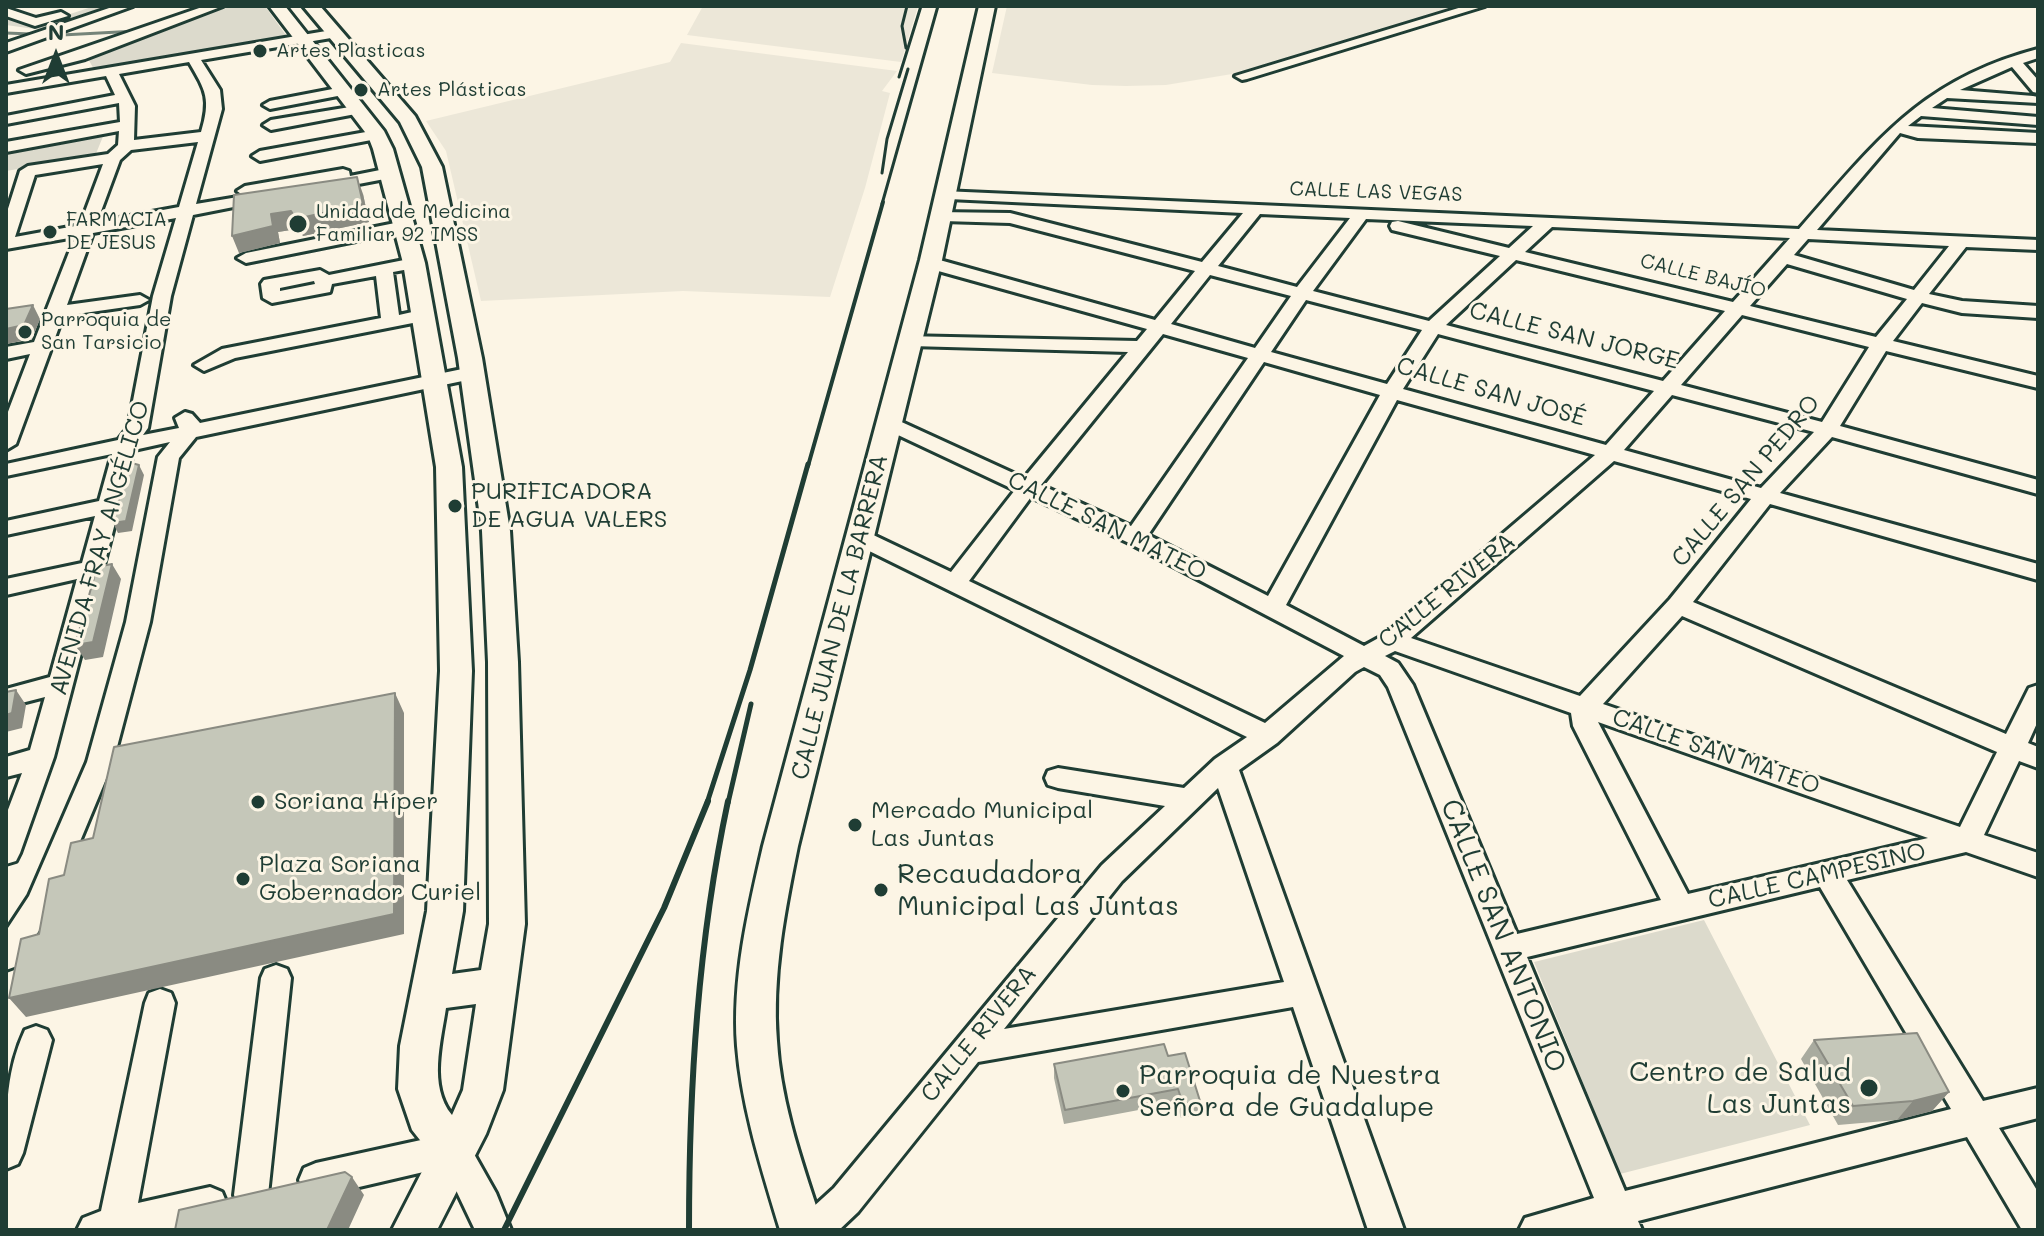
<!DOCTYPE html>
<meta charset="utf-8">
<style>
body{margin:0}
#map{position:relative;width:2044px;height:1236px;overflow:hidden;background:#fcf5e5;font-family:Mali,sans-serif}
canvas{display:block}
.frame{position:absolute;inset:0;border:8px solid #1f3d34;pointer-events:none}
.north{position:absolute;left:16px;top:16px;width:80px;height:80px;-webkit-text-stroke:6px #fcf5e5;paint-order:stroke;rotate:0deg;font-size:22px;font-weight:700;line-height:32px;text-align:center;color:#1f3d34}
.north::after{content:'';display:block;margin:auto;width:28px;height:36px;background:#1f3d34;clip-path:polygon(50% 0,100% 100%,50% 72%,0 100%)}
</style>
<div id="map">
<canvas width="2044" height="1236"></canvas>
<div class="frame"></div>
<div class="north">N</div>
</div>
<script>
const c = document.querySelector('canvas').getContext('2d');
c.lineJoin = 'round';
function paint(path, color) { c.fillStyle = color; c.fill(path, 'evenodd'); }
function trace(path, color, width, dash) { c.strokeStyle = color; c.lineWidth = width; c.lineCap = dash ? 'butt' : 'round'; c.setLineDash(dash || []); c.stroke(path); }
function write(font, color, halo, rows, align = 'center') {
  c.font = font + ' Mali,sans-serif'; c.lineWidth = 6; c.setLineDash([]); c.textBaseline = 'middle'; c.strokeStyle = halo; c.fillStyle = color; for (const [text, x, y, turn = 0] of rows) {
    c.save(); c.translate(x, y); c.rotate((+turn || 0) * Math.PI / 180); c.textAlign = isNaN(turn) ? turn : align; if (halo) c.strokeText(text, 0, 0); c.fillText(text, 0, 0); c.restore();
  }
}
paint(new Path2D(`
 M703 6H918L901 62 687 35Z
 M1007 6H1468L1232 74 1166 85 1126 86 1092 85 992 73Z
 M681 43 897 71 882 91 890 93 865 188 830 297 683 291 481 301 446 151 426 121 670 62Z`), '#ece7d8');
paint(new Path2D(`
 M95 6H125L49 31 6 25V13L45 22Z
 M227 6H265L288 38 95 71 87 57Z
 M104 134 95 156 6 171V150Z
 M1704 920 1810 1125 1620 1174 1534 962Z`), '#dcdacc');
trace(new Path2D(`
 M6 33 31 34
 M62 35 137 31`), '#758479', 3);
const minor = new Path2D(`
 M115 6H133L6 52V43Z
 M205 6H223L85 59 26 74 19 70Z
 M1465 6H1485L1247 79 1242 80 1235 76Z
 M6 8 36 18 61 12 68 16 35 26 6 16Z
 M332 30 339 34 337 37 201 60 220 90 222 109 196 204 244 196 237 191 245 186 343 169 349 171 350 176 390 168 398 173 390 178 327 190 321 188V183L265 192 271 197 269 200 193 215 171 296 148 428 143 435 179 428 175 418 185 412 192 414 200 423 472 367 482 373 472 379 196 437 179 458 150 622 113 762 51 911 17 966 6 970V931L29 896 87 762 126 622 158 457 170 442 134 450 54 757 20 853 16 861 6 864V815L22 773 6 777V757L30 750 45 697 6 707V689L50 677 77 579 6 595V579L82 563 95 516 6 535V521L99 501 112 454 6 476V464L118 440 128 427 153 296 176 218 93 233 67 305 140 295 149 300 140 305 63 316 16 444 6 450V417L30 354 6 359V347L34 342 75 237 6 249V215L20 171 28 166 108 154 118 145 119 131 6 152V142L120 122 119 103 6 124V116L115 95 106 76 6 93V85ZM189 62C206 91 211 99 201 132L134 140 135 106 119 74ZM198 142 179 207 97 222 120 160 131 150ZM103 164 82 220 86 224 15 237 35 175Z
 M2038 49V58L2023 63 2038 80V93L2033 92 2012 67 1960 90 2033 96 2038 97V103L1947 98 1932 108 2038 117V125L1921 116 1908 126 2038 133V143L1918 138 1900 133 1817 230 2038 240V250L1966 247 1929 294 1962 301 2038 306V318L1962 313 1922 303 1893 341 2038 376V388L1886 351 1840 426 2038 480V494L1832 437 1780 493 2038 564V580L1770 504 1693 602 2006 734 2029 688 2038 685V721L2028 743 2038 747V768L2019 761 1984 835 2038 853V877L1966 852 1847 880 1983 1101 2038 1088V1118L1999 1128 2038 1192V1230H2022L1967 1137 1638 1221 1642 1230H1519L1525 1218 1594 1198 1388 687 1380 675 1364 667 1355 672 1277 743 1239 770 1404 1230H1368L1293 1007 978 1062 858 1212 839 1230H795L801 1218 834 1188 1102 865 1165 806 1058 788 1048 785 1045 778 1048 771 1058 768 1184 788 1215 759 1247 737 851 542 848 537 851 532H867L951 572 1015 490 881 427 878 423 881 419H895L1024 478 1128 352 911 346 902 340 904 336 1137 341 1147 329 924 267 921 263 924 259H936L1155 320 1195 271 1010 223 943 221 937 220 935 216 937 212 1010 213 1202 262 1243 213 949 199 941 194 943 191 1799 229C1876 142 1920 80 2038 49ZM1260 214 1350 218 1297 287 1218 266ZM1366 219 1533 226 1509 248 1398 221 1392 222 1390 226 1392 230 1500 256 1429 321 1313 291ZM1552 227 1790 238 1733 302 1525 252ZM1808 239 1949 246 1914 290 1794 255ZM1516 260 1725 311 1663 381 1446 325ZM1787 264 1907 299 1876 337 1750 306ZM1210 275 1291 296 1255 348 1171 324ZM1306 300 1422 330 1387 384 1271 352ZM1742 315 1869 347 1822 422 1681 385ZM1163 334 1248 358 1131 526 1041 485ZM1438 334 1654 391 1606 445 1403 389ZM1264 362 1380 395 1268 596 1148 535ZM1672 395 1814 432 1761 488 1624 450ZM1397 400 1595 455 1384 635 1364 646 1286 605ZM1614 461 1751 499 1670 599 1580 696 1411 638ZM1031 497 1127 542 1344 656 1265 723 969 581ZM1682 616 1997 752 1960 827 1603 704ZM1395 651 1571 713 1573 726 1661 900 1517 934 1413 685 1398 663 1385 656ZM1598 722 1928 838 1688 894ZM1218 788 1284 982 1004 1029 1122 881ZM1820 887 1951 1109 1625 1191 1527 957Z
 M343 87 350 91 348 94 270 109 263 105 270 101Z
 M356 106 361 107V113L271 130 263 125 271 120Z
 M377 130 382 132V138L260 161 252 156 260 151Z
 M405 221 413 226 411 230 246 263 237 258 246 253Z
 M414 258 423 263 420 267 393 272 399 315 421 310 430 316 428 320 235 358 204 371 194 365 222 349 381 318 376 276 332 284 330 292 272 303 263 298 261 284 264 280 320 270 329 275ZM314 281 315 284 280 291V288Z
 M276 965 287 969 291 978 268 1195 263 1207 251 1212 239 1207 234 1195 261 978 265 969Z
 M160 989 171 993 175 1003 138 1203 210 1187 222 1192 227 1204 222 1216 171 1230H77L83 1218 101 1211 145 1003 149 993Z
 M36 1026 47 1030 52 1040 23 1153 18 1164 6 1169C6 1121 4 1075 25 1030Z
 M453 1133 465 1138 496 1193 511 1230H475L445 1167 316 1197 304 1192 299 1180 304 1168 316 1163Z`);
const major = new Path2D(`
 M269 6H285L384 131 393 149 425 263 462 467 472 671 463 911 452 974 481 970 489 924 488 662 482 531 458 358 422 167 400 122 303 6H320L415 116 442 167 482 358 510 531 518 662 525 924 503 1090 486 1134 437 1230H392L431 1154 412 1130 398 1089 400 1046 427 911 440 671 436 467 403 263 373 149 368 136ZM476 1004 463 1090 452 1115C428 1086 441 1042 446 1008Z
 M979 6H995L942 260 798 846C785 910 772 975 777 1041 781 1106 804 1168 824 1230H780C762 1170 742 1109 737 1046 732 979 748 911 763 846L920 260Z`);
trace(minor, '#1f3d34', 6);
trace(major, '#1f3d34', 6);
paint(minor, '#fcf5e5');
paint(major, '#fcf5e5');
trace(new Path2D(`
 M906 48 902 26 907 6
 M899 77 921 6
 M882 173 887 139 908 69
 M882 204 938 6`), '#1f3d34', 3);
trace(new Path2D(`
 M808 466 883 202`), '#1f3d34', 4);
trace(new Path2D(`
 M707 803 750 670 808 464
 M728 803 751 704`), '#1f3d34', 5);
trace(new Path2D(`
 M504 1230 664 908 708 801
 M689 1230C689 1085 698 942 728 801`), '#1f3d34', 6);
paint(new Path2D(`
 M363 194 369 222 303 236 297 229 278 232 280 243 239 253 234 195Z
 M1814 1040 1949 1092 1932 1111 1897 1120 1838 1125 1801 1059Z
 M1168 1056 1200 1101 1197 1115 1181 1118 1176 1103 1064 1124 1054 1078V1064Z`), '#a9ab9f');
paint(new Path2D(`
 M357 177 363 194 369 222 303 236 296 219Z
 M291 211 297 229 278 232 280 243 239 253 232 236 271 214Z
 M33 305 40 319 32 339 6 344V329Z
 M139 465 144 475 132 531 118 533 113 523Z
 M112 564 121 579 103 657 85 660 75 645Z
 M16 690 26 705 22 728 6 732V715Z
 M395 693 404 713V934L26 1017 9 998Z
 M1949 1092 1932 1111 1897 1120 1913 1101Z
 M352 1177 364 1195 348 1230H327Z`), '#8a8b82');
const building = new Path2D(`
 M357 177 363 204 296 219 291 211 271 214 273 226 232 236 234 195Z
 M33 305 24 325 6 329V309Z
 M128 462 139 465 126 521 113 523Z
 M112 564 93 642 75 645 97 567Z
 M16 690 12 713 6 715V692Z
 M395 693 394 914 9 998 21 939 39 934 49 879 64 875 71 843 93 838 114 747Z
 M1917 1033 1949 1092 1913 1101 1853 1106 1814 1040Z
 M1164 1044 1168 1056 1185 1053 1200 1101 1183 1104 1178 1089 1065 1110 1054 1064Z
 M345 1172 352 1177 327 1230H175L179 1210Z`);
paint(building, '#c5c7b9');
trace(building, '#8a8b82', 2);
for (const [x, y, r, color] of [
 [260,51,8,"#1f3d34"],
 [361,90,8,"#1f3d34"],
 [298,224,10,"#1f3d34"],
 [50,232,8,"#1f3d34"],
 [25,332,8,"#1f3d34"],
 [455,506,8,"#1f3d34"],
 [258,802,8,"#1f3d34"],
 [855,825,8,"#1f3d34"],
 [243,879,8,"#1f3d34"],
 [881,890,8,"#1f3d34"],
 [1869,1088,10,"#1f3d34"],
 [1123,1091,8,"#1f3d34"]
]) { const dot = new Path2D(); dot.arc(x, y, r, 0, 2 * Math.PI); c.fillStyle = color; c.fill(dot); trace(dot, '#fcf5e5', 3); }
write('20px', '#1f3d34', '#fcf5e5', [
 ["Artes Plasticas",276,51],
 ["Artes Plásticas",377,90],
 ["Unidad de Medicina",316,212],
 ["Familiar 92 IMSS",316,235],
 ["FARMACIA",66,220],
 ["DE JESUS",66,243],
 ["Parroquia de",41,320],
 ["San Tarsicio",41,343]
], 'left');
write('20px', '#1f3d34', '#fcf5e5', [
 ["CALLE LAS VEGAS",1376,192,2],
 ["CALLE BAJÍO",1703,276,14]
]);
write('24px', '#1f3d34', '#fcf5e5', [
 ["CALLE SAN JORGE",1574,336,14],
 ["CALLE SAN JOSÉ",1491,392,16],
 ["CALLE SAN PEDRO",1746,481,-50],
 ["CALLE SAN MATEO",1107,526,26],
 ["AVENIDA FRAY ANGÉLICO",100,548,-74],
 ["CALLE RIVERA",1447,591,-39],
 ["CALLE JUAN DE LA BARRERA",840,617,-76],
 ["CALLE SAN MATEO",1716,752,19],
 ["CALLE CAMPESINO",1817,876,-13],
 ["CALLE RIVERA",979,1034,-51]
]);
write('24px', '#1f3d34', '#fcf5e5', [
 ["PURIFICADORA",471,492],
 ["DE AGUA VALERS",471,520],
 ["Soriana Híper",274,802],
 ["Mercado Municipal",871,811],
 ["Las Juntas",871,839],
 ["Plaza Soriana",259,865],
 ["Gobernador Curiel",259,893]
], 'left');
write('28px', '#1f3d34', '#fcf5e5', [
 ["Recaudadora",897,874],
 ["Municipal Las Juntas",897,906],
 ["Centro de Salud",1851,1072,"right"],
 ["Las Juntas",1851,1104,"right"],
 ["Parroquia de Nuestra",1139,1075],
 ["Señora de Guadalupe",1139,1107]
], 'left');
write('28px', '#1f3d34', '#fcf5e5', [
 ["CALLE SAN ANTONIO",1503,936,68]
]);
</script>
